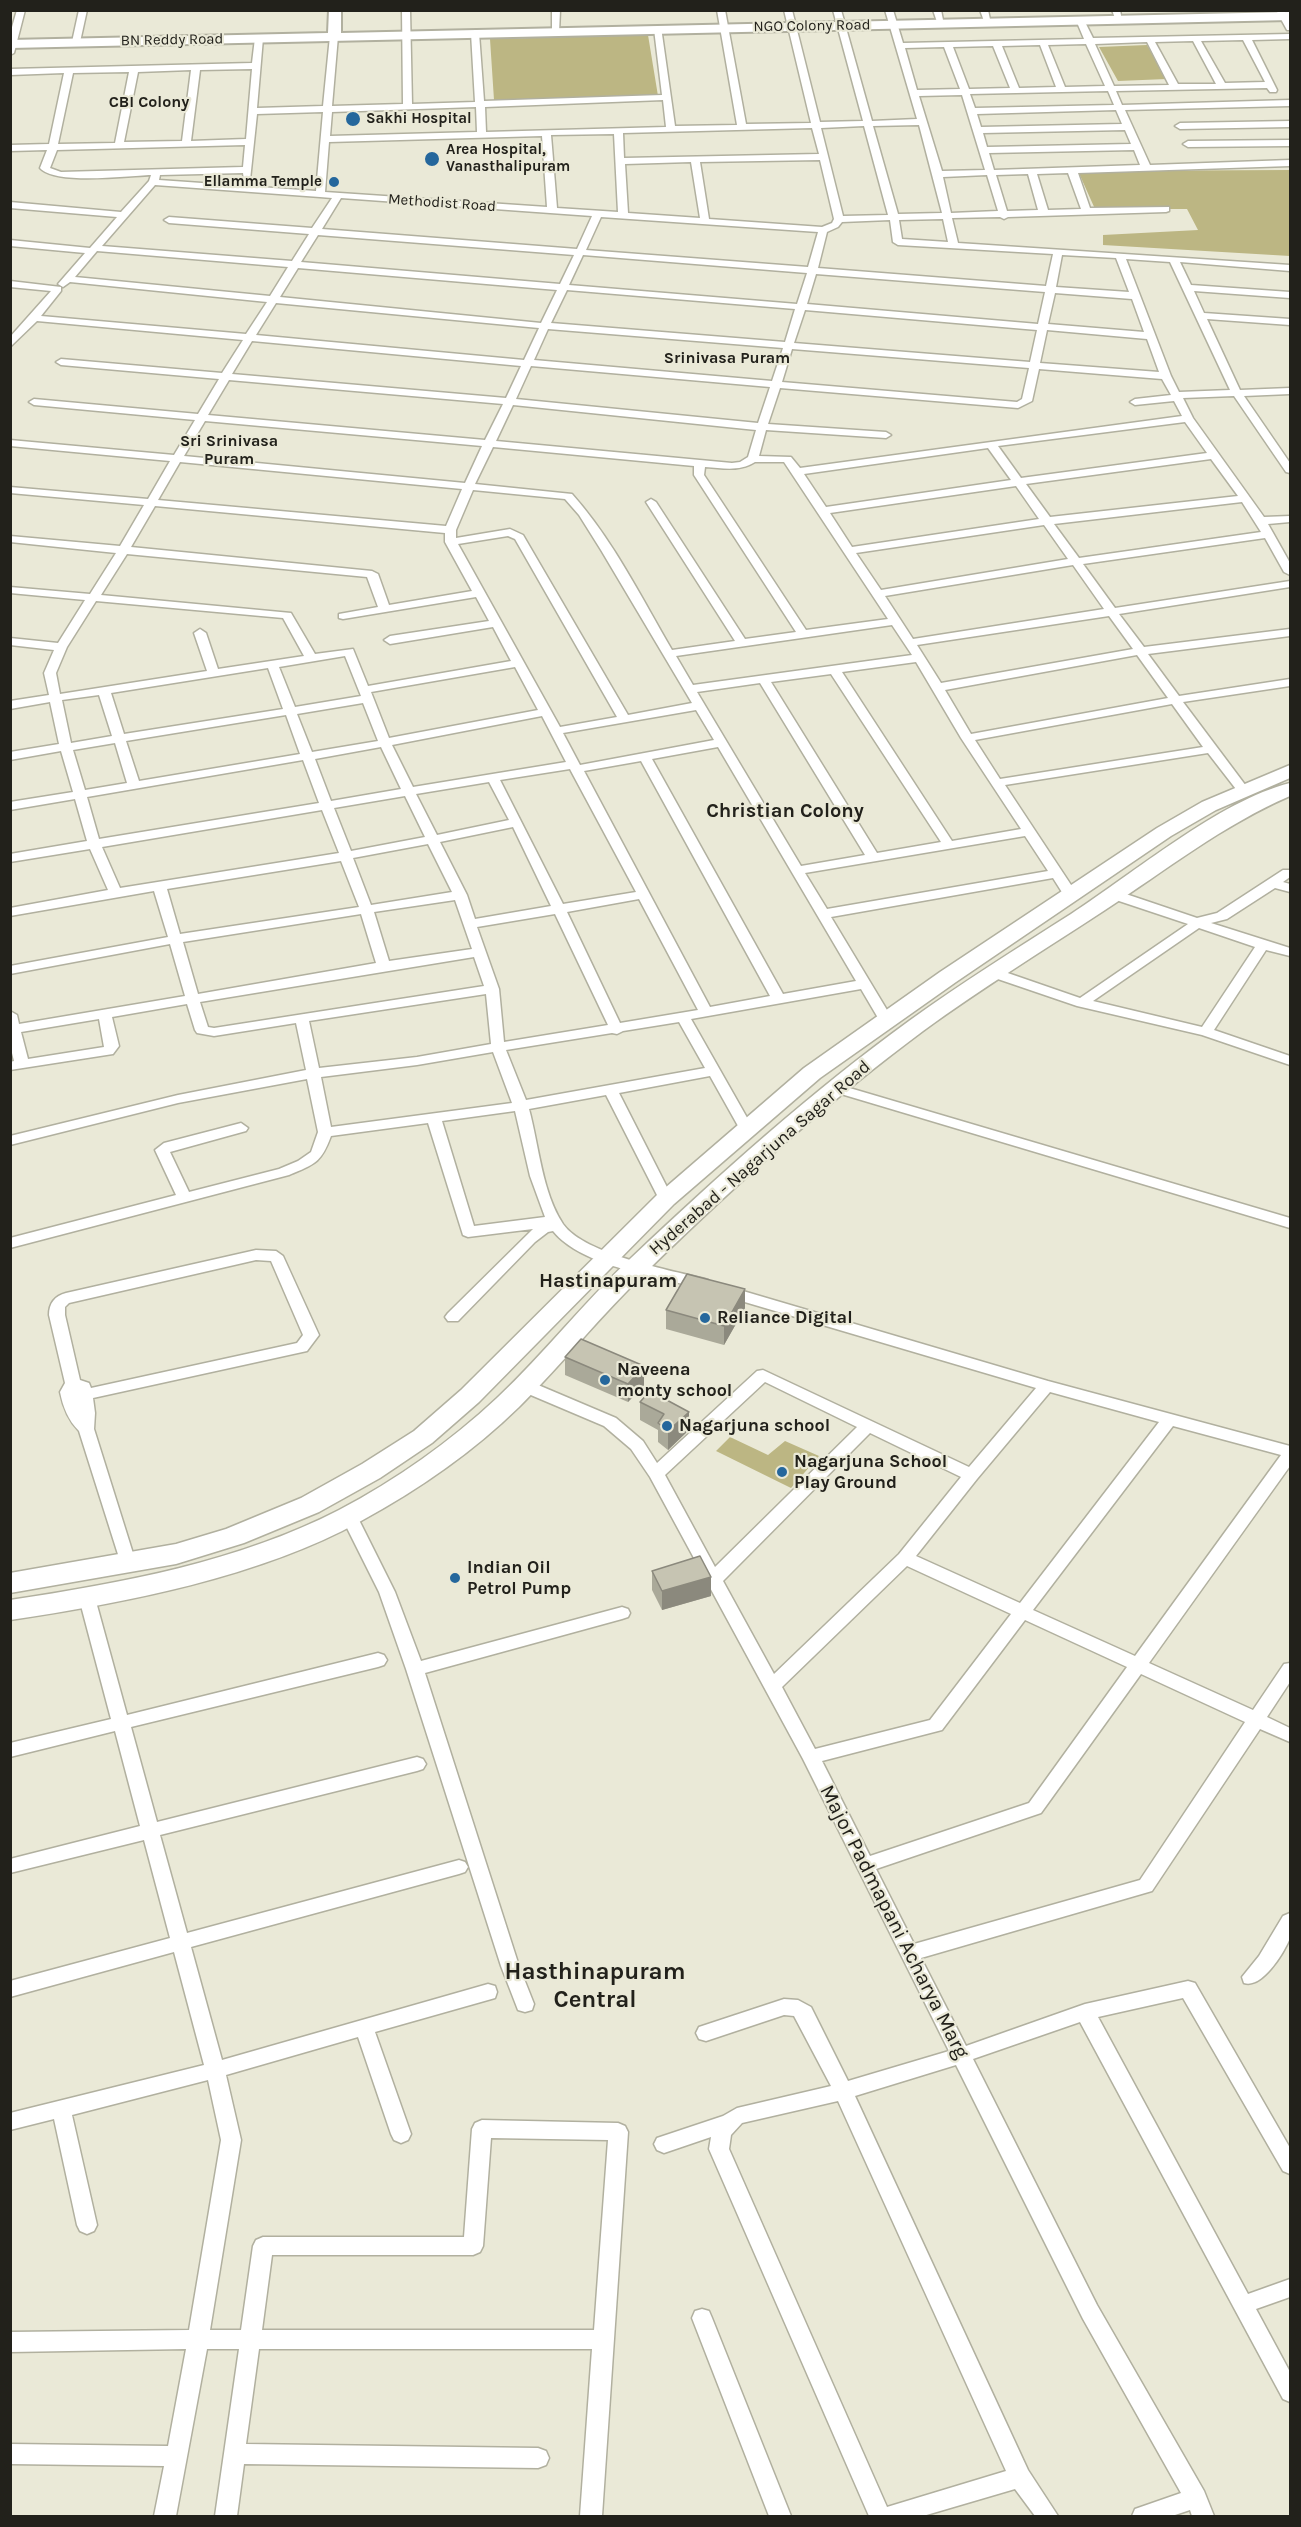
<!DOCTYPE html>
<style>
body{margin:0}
#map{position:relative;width:1301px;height:2527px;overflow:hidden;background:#eae9d7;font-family:Karla,sans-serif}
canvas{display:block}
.frame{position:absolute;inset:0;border:12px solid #22211b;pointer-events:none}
</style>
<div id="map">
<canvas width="1301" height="2527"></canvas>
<div class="frame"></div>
</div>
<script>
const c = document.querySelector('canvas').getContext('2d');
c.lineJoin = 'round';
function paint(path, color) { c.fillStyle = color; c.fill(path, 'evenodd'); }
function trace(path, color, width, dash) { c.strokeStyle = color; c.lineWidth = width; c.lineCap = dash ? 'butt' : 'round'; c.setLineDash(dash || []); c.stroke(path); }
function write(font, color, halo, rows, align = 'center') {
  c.font = font + ' Karla,sans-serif'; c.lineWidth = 4.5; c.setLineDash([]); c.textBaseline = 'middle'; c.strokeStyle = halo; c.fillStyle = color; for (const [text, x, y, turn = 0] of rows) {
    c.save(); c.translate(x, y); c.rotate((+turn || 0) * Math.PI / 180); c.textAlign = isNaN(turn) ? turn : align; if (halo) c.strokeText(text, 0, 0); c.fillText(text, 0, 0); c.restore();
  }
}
paint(new Path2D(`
 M648 35 658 96 494 100 490 39Z
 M1147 45 1167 79 1118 81 1099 47Z
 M1290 170V256L1103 245V235L1198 230 1187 209H1095L1078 171Z
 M730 1437 768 1455 785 1441 819 1456 791 1488 716 1451Z`), '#bcb683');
const street = new Path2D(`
 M17 10H25L14 53 10 55V34Z
 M79 10H87L80 42 76 45 72 42Z
 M402 10H410L412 104 475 102 471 33 475 30 479 33 484 101 662 95 654 29 661 27 675 126 737 125 717 10H725L746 124 811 123 784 10H792L820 122 863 121 833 10H841L872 121 917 119 885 10H893L903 43 1084 39 1076 20 1080 17 1084 20 1093 38 1290 34V39L1252 40 1277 90 1276 92H1270L1267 88 1116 91 1122 105 1290 100V106L1125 110 1150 165 1290 160V166L1078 173 1090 208 1169 207V211L1166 212 1008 217 1004 219 1000 217 952 218 958 243 1290 265V271L1180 262 1191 285 1290 292V298L1194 291 1204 313 1290 319V325L1207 319 1240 390 1290 388V394L1244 396 1290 463V473L1286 472 1234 396 1183 398 1193 418 1264 517 1290 516V522L1268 524 1290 563V575L1284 572 1265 538 1083 564 1115 608 1290 581V587L1119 614 1144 647 1290 629V636L1148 654 1179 696 1290 679V686L1183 702 1249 790 1243 794 1239 793 1208 753 1005 785 1077 894 1075 897H1065L1053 878 831 917 893 1020 891 1023H881L861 989 691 1019 754 1130 752 1133H742L710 1076 619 1093 673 1199 671 1202H661L659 1199 606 1095 529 1109C539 1146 542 1192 563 1224 585 1255 672 1270 708 1280L711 1284 703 1289C660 1277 582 1267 553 1231L548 1232 535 1242 458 1321H448L445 1317 448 1313 533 1229 468 1237 463 1235 428 1123 331 1136C321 1163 315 1164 289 1175L10 1248V1238L176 1195 155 1150 164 1143 241 1123 248 1128 246 1131 170 1152 189 1192 279 1169 298 1161 311 1152 318 1132 307 1079 178 1103 10 1145V1136L178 1095 306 1070 296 1023 214 1036 197 1033 195 1030 187 1004 112 1017 119 1046 113 1054 10 1070V1062L14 1061 10 1045V1011L17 1015 19 1024 185 996 170 944 10 974V966L168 937 154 891 10 916V908L108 890 90 849 10 862V854L87 841 75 799 10 810V802L73 792 61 751 10 760V752L59 744 50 702 10 709V701L49 695 44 673 54 650 10 645V638L58 643 85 600 10 593V587L90 594 116 553 10 542V536L120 546 144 505 10 493V487L148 499 170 461 10 446V440L174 455 195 420 34 405 29 402 34 399 198 414 219 379 61 365 56 362 61 359 222 373 243 340 37 321 10 347V337L51 291 10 287V281L61 287V291L41 316 246 334 267 302 70 282 63 287 58 284 85 253 10 246V240L90 248 117 217 10 208V202L121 212 149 181 151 175C127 176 55 185 40 168L47 150 10 151V145L49 144 64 73 10 75V69L252 63 255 38 259 35 263 38 257 108 323 106 330 36 334 33 338 36 332 106 403 104ZM1243 40 1265 82 1225 83 1201 41ZM1193 41 1216 84H1178L1155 42ZM1147 42 1169 85 1114 86 1095 44ZM1086 44 1105 86 1065 87 1048 45ZM1040 45 1056 87 1019 88 1002 46ZM993 46 1010 88 969 89 953 47ZM944 47 960 89 917 90 905 48ZM252 69 246 139 191 141 200 70ZM191 70 182 141 124 142 138 72ZM129 72 115 143 58 144 73 73ZM1108 91 1114 105 975 108 970 94ZM962 95 985 170 942 171 919 96ZM663 100 666 127 486 132 485 107ZM476 107 477 132 330 136 332 112ZM1116 110 1122 124 981 127 977 114ZM323 112 316 191 159 180 160 175 243 173 244 180H250L257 114ZM919 125 942 213 898 214 873 126ZM864 126 888 215 843 216 821 128ZM812 128 819 154 624 158 623 133ZM1125 130 1131 144 987 147 983 133ZM614 134 618 212 557 208 551 135ZM542 136 547 207 325 192 329 142ZM245 145 243 167 61 172 50 168 57 150ZM1134 150 1140 165 994 170 989 153ZM820 160 834 219 832 223 822 227 709 219 700 162ZM691 162 700 218 628 213 625 164ZM1068 173 1081 209 1048 210 1037 174ZM1028 174 1038 210 1007 211 996 175ZM987 175 998 211 951 213 943 177ZM155 185 320 197 332 198 312 228 169 217 164 220 169 223 309 234 292 261 102 246ZM341 198 592 216 577 249 322 229ZM601 217 818 232 808 267 586 250ZM943 219 948 242 902 239 899 220ZM890 220 893 242 898 245 1053 254 1046 286 818 268 827 232 838 227 842 222ZM318 235 574 255 560 284 301 262ZM97 251 288 267 270 296 75 277ZM583 255 807 273 797 304 569 285ZM1062 255 1116 258 1129 292 1056 287ZM1126 259 1170 262 1230 390 1179 392 1171 376ZM298 268 557 290 541 323 280 297ZM816 274 1045 292 1038 324 807 304ZM567 290 795 309 785 342 551 323ZM1055 293 1132 299 1144 332 1048 324ZM276 303 539 328 524 360 256 335ZM805 310 1037 330 1030 362 794 343ZM548 329 783 348 772 381 534 360ZM1047 330 1147 339 1159 372 1040 363ZM252 341 521 366 506 398 232 374ZM792 349 1029 368 1022 399 1017 402 782 382ZM531 366 770 387 758 423 516 399ZM1039 369 1162 379 1171 395 1135 399 1130 402 1135 405 1174 401 1182 416 800 468 791 457 759 456 766 430 886 438 891 435 886 432 768 424 780 388 1018 408 1032 401ZM229 380 503 404 485 440 208 415ZM513 405 756 430 748 457 740 462 732 463 496 441ZM205 421 482 446 465 483 184 456ZM1185 422 1207 453 1021 478 998 446ZM493 447 694 466V475L796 632 745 639 656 502 651 499 646 502 735 641 672 650C641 597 613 540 572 494L475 484ZM988 448 1011 480 826 507 804 474ZM1211 459 1238 496 1050 517 1026 484ZM180 462 462 489 446 526 158 500ZM755 462H784L888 619 806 630 704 475 705 467C723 468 739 472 755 462ZM1016 486 1039 519 852 547 830 513ZM473 490 565 499 579 515 601 550 692 703 628 715 523 535 510 529 456 538V530ZM1242 502 1261 532 1079 558 1054 524ZM155 506 445 533V542L472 591 389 605 378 574 372 571 131 547ZM1044 525 1068 559 881 590 856 553ZM508 536 515 539 617 717 560 727 458 544ZM127 554 367 577 378 607 339 614V618L343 619 476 597 489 621 390 636 384 640 390 644 493 627 511 661 368 686 353 649 315 654 291 613 101 595ZM1073 565 1104 609 913 639 885 596ZM96 601 283 618 304 656 218 669 206 633 200 629 194 633 207 671 60 694 56 673 67 647ZM1109 616 1133 649 941 683 917 645ZM892 625 912 655 693 685 676 656ZM1137 655 1168 698 971 734 945 690ZM345 656 361 696 295 707 279 667ZM916 662 961 738 1021 829 952 841 842 672ZM515 667 538 710 389 738 371 692ZM268 668 283 709 124 734 111 693ZM831 674 941 842 877 853 771 682ZM760 683 865 855 801 866 697 692ZM99 695 112 736 71 743 62 700ZM363 703 378 741 312 752 297 714ZM1172 704 1203 747 1000 779 975 740ZM696 710 714 740 580 765 563 733ZM286 715 300 754 139 781 126 741ZM542 716 566 762 413 787 392 745ZM115 743 127 783 85 790 73 750ZM381 747 401 789 331 801 315 759ZM718 747 856 981 783 994 652 759ZM303 760 319 803 99 839 87 797ZM641 761 770 996 710 1007 584 771ZM570 769 571 771 636 892 563 904 500 780ZM489 782 509 820 437 835 416 794ZM405 796 425 837 351 851 334 808ZM322 810 339 853 120 888 102 847ZM513 827 551 906 475 919 467 895 440 842ZM1025 836 1048 871 827 909 805 873ZM428 844 452 892 371 905 353 858ZM341 861 359 907 180 934 167 889ZM639 899 698 1010 620 1023 567 912ZM455 900 472 949 389 961 374 912ZM361 914 376 963 198 994 183 942ZM555 914 608 1025 504 1042 499 989 477 927ZM474 957 484 986 214 1028 208 1027 200 1002ZM486 994 491 1044 417 1057 319 1068 309 1021ZM99 1019 104 1047 28 1059 21 1032ZM679 1022 705 1068 526 1100 506 1050 612 1033 617 1034 623 1031ZM493 1052 512 1103 331 1127 321 1077 417 1065ZM515 1111 530 1176 545 1217 474 1226 442 1121Z
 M552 10H560L559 33 552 31Z
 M933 10H941L944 25H938Z
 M980 10H988L991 24H985Z
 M1112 10H1120L1122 21H1116Z
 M1276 10H1284L1290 21V30H1287Z
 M1290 121V127L1180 129 1175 126 1180 123Z
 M1290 140V146L1188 147 1183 144 1188 141Z
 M1283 870H1290V877L1283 882 1290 884V892L1275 888 1227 919 1211 923 1290 948V956L1266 950 1214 1030 1290 1056V1065L1202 1035 1077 1006 989 976 987 973 994 969 999 970 1080 998 1188 924 1110 898 1108 895 1110 892H1120L1197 918 1217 913ZM1199 928 1255 947 1202 1027 1093 1001Z
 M836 1084 1290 1218V1228L831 1091 829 1088Z
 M256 1250 276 1251 283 1256 319 1335 307 1351 93 1398 95 1413 94 1429 136 1563 134 1567H122L79 1431C68 1420 63 1407 60 1392L65 1383 49 1315C49 1303 55 1296 66 1293ZM256 1260 271 1261 303 1335 297 1343 91 1388 89 1383 80 1380 65 1315V1307L69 1303Z
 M726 1286 1048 1381 1290 1446V1466L1149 1663 1253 1710 1284 1664 1290 1663V1682L1267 1717 1290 1728V1742L1260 1729 1152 1891 921 1958 966 2046 1085 2004 1188 1981 1195 1983 1290 2148V2174L1283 2171 1183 1998 1098 2017 1248 2294 1290 2279V2297L1256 2309 1290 2372V2402L1283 2399 1080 2022 973 2059 1097 2305 1204 2491 1214 2516H1192L1190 2510 1172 2516H1132L1135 2509 1181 2493 1083 2319 956 2065 855 2096 1028 2470 1058 2516H1035L1015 2489 923 2516H869L709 2149 711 2137 664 2153 657 2150 654 2144 657 2138 723 2116 737 2108 831 2086 794 2016 784 2015 706 2041 699 2039 696 2033 699 2027 784 1999 798 2000 811 2007 848 2081 949 2051 803 1759 650 1477 631 1449 604 1426 519 1390 517 1386 519 1382H531L616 1418 643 1441 657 1463 757 1371 763 1370 969 1467 1036 1388 721 1295 718 1291ZM765 1382 857 1427 715 1567 665 1475ZM1050 1392 1159 1422 1020 1603 916 1556 977 1479ZM1173 1426 1281 1455 1135 1656 1033 1610ZM870 1433 961 1477 899 1554 774 1674 723 1581ZM907 1566 1011 1614 930 1720 815 1749 782 1687ZM1025 1620 1127 1667 1029 1803 870 1856 822 1761 942 1730ZM1141 1674 1245 1722 1140 1880 914 1944 876 1869 1041 1813ZM838 2101 1006 2471 887 2507 729 2149 731 2135 742 2123Z
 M349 1510 355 1512 395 1592 421 1661 622 1607 628 1609 630 1613 628 1617 622 1619 425 1673 519 1966 534 2004 532 2010 525 2012 518 2010 501 1966 406 1669 379 1592 341 1516 343 1512Z
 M87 1592 93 1594 95 1598 127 1715 378 1653 384 1655 387 1660 384 1665 378 1667 131 1727 157 1822 417 1757 423 1759 426 1764 423 1769 417 1771 160 1835 187 1933 459 1860 465 1862 468 1867 465 1872 459 1874 191 1947 222 2060 488 1984 495 1986 497 1992 495 1998 488 2000 375 2032 411 2134 408 2140 401 2143 394 2140 391 2134 358 2037 226 2075 241 2140 210 2330H241L253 2246 256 2240 263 2237H464L472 2129 475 2123 482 2120 618 2123 625 2126 628 2132 602 2516H580L592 2349H259L246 2444 538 2448 546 2451 549 2458 546 2465 538 2468 244 2464 237 2516H215L239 2349H207L176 2516H154L164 2466 10 2464V2444L168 2446 186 2349 10 2352V2332L189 2330 221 2140 208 2080 72 2115 97 2225 94 2231 87 2234 80 2231 77 2225 54 2119 10 2130V2113L204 2065 174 1952 10 1997V1981L170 1938 144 1840 10 1873V1859L140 1826 115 1731 10 1757V1743L111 1719 79 1598 81 1594ZM491 2138 608 2140 594 2330H262L272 2255H473L480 2252 483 2246Z
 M1290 1913C1291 1920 1292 1931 1290 1938 1284 1953 1262 1989 1244 1983L1242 1977 1259 1956 1283 1916Z
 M702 2309 709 2311 712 2318 791 2516H769L692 2318 695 2311Z`);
const secondary = new Path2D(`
 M329 10H341V33L1290 12V20L10 48V40L328 33Z`);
const primary = new Path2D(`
 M1290 765V778L1216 810 1171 836 956 982 820 1078 674 1204 479 1402 432 1443 380 1478 319 1512 244 1543 176 1564 10 1593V1573L176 1544 226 1529 301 1498 362 1464 414 1431 461 1390 658 1194 804 1068 940 972 1157 828 1202 802Z
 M1290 783V796C1223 825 1166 870 1105 910 1044 950 982 988 923 1031 826 1103 734 1186 647 1271 602 1314 563 1363 519 1407 473 1452 418 1490 361 1521 260 1577 125 1603 10 1620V1600C122 1583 238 1562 339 1510 396 1480 450 1442 497 1398 544 1354 584 1302 631 1258 719 1175 811 1092 909 1021 961 983 1016 949 1071 914 1134 873 1219 801 1290 783Z`);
trace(street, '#b1b09f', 3);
trace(secondary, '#b1b09f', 4);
trace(primary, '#b1b09f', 3);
paint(street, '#fff');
paint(secondary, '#fff');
paint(primary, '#fff');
paint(new Path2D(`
 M745 1289V1308L724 1345 666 1329V1310Z
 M565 1357 644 1385 628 1402 565 1375Z
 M650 1391 689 1430 668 1450 658 1442V1430L640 1420V1402Z
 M652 1571 711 1596 662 1610 652 1590Z`), '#aaa999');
paint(new Path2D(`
 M745 1289V1308L724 1345V1326Z
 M644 1366V1385L628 1402V1384Z
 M689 1412V1430L668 1450V1431Z
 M711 1577V1596L662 1610V1591Z`), '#8b897d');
const building = new Path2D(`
 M687 1274 745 1289 724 1326 666 1310Z
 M581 1339 644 1366 628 1384 565 1357Z
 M650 1391 689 1412 668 1431 658 1423 664 1414 640 1402Z
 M700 1556 711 1577 662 1591 652 1571Z`);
paint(building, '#c6c4b2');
trace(building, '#8b897d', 1.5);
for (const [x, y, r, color] of [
 [353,119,8,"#25679c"],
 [432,159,8,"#25679c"],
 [334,182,6,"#25679c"],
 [705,1318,6,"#25679c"],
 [605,1380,6,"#25679c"],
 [667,1426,6,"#25679c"],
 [782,1472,6,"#25679c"],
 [455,1578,6,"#25679c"]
]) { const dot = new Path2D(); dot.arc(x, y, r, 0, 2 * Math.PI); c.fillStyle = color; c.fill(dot); trace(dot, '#eae9d7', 2); }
write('15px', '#22211b', '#eae9d7', [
 ["NGO Colony Road",812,26,-1],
 ["BN Reddy Road",172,40,-1],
 ["Methodist Road",442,203,4]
]);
write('bold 15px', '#22211b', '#eae9d7', [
 ["Sakhi Hospital",366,119],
 ["Area Hospital,",446,150],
 ["Vanasthalipuram",446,167],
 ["Ellamma Temple",322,182,"right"]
], 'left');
write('bold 16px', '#22211b', '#eae9d7', [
 ["CBI Colony",149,102],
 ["Srinivasa Puram",727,358],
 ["Sri Srinivasa",229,441],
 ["Puram",229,459]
]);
write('18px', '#22211b', '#eae9d7', [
 ["Hyderabad - Nagarjuna Sagar Road",760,1158,-41]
]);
write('bold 18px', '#22211b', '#eae9d7', [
 ["Reliance Digital",717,1318],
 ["Naveena",617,1370],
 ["monty school",617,1391],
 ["Nagarjuna school",679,1426],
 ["Nagarjuna School",794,1462],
 ["Play Ground",794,1483],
 ["Indian Oil",467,1568],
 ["Petrol Pump",467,1589]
], 'left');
write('bold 20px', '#22211b', '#eae9d7', [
 ["Christian Colony",785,811],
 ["Hastinapuram",608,1281]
]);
write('21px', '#22211b', '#eae9d7', [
 ["Major Padmapani Acharya Marg",894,1922,63]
]);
write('bold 24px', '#22211b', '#eae9d7', [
 ["Hasthinapuram",595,1972],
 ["Central",595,2000]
]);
</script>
